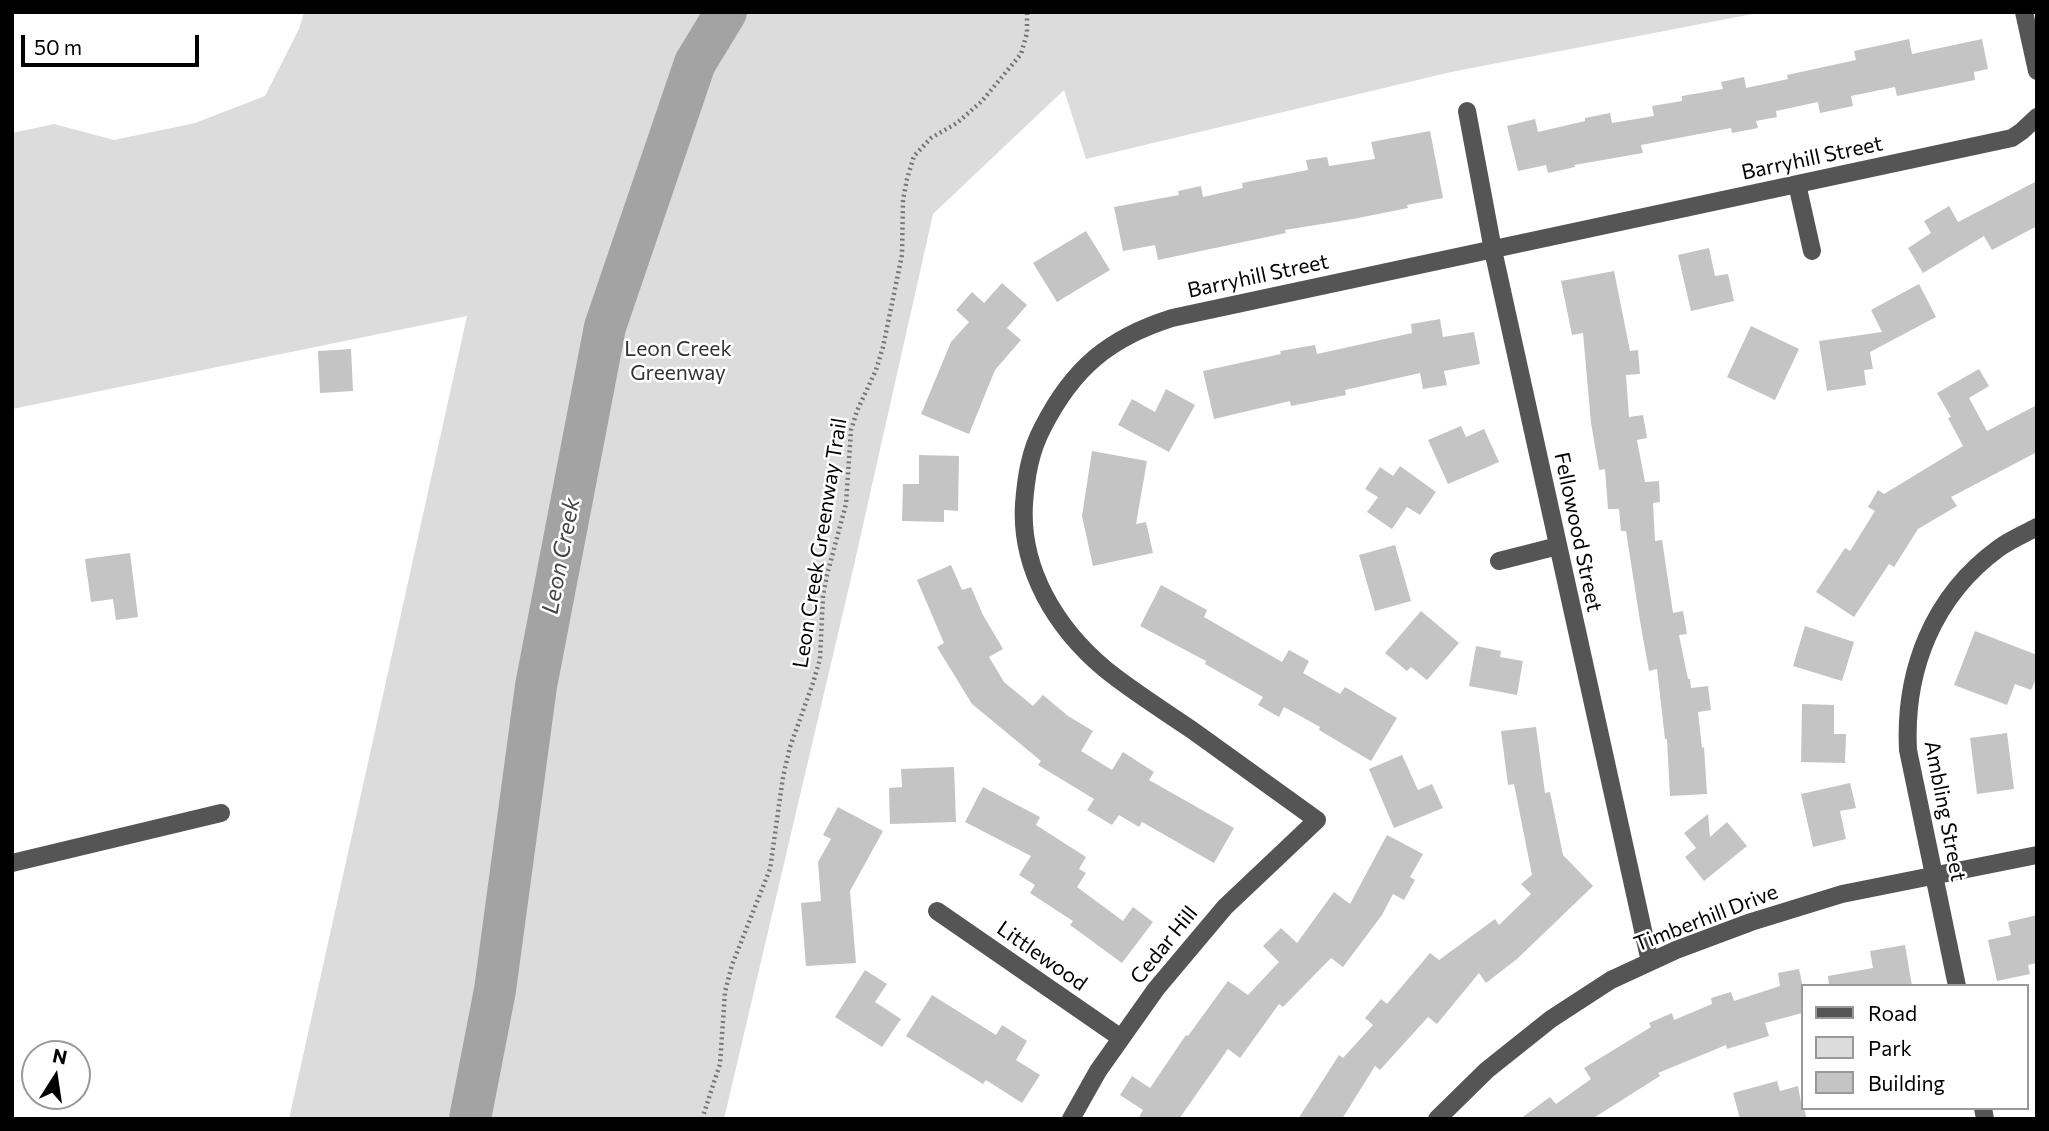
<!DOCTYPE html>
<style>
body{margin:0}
#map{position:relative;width:2049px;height:1131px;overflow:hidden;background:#fff;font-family:Commissioner,sans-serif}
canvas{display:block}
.frame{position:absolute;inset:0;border:14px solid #000;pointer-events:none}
.legend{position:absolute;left:1801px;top:984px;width:228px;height:126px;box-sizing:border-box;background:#fff;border:2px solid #999;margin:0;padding:9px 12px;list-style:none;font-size:21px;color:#000}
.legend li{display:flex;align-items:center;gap:14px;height:35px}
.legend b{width:35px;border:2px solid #999}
.north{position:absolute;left:21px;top:1040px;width:70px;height:70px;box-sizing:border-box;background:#fff;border:2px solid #999;border-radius:50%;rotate:12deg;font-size:19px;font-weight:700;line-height:28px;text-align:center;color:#000}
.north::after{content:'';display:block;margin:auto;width:24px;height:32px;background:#000;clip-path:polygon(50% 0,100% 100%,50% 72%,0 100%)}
.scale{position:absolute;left:21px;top:35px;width:178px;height:32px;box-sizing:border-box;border:4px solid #000;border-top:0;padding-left:9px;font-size:21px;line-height:24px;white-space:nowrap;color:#000;-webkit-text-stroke:5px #fff;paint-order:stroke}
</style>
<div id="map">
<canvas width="2049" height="1131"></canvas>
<div class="frame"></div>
<ul class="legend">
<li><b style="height:9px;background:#555"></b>Road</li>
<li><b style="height:19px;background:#dcdcdc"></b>Park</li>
<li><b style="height:19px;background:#c4c4c4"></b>Building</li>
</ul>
<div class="north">N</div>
<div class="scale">50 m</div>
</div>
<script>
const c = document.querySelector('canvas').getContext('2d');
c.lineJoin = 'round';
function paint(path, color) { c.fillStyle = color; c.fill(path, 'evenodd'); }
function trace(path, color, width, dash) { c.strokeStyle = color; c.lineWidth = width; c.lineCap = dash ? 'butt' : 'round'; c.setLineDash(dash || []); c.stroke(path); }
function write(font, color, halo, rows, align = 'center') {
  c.font = font + ' Commissioner,sans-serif'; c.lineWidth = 5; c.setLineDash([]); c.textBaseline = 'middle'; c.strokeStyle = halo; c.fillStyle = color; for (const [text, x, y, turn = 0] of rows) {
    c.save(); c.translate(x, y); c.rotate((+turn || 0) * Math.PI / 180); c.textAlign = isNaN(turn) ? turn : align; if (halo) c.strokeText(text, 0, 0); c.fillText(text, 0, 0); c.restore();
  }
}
paint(new Path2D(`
 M304 12H1763L1451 72 1086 159 1064 90 933 214 852 574 724 1119H289L467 316 12 409V133L54 124 114 140 195 123 265 96 299 29Z`), '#dcdcdc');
trace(new Path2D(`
 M470 1119 495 990 536 686 605 327 695 63 726 12`), '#a3a3a3', 42);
paint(new Path2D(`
 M1909 39 1912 54 1982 39 1988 69 1974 72 1975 80 1941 87 1897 96 1895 87 1851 96 1853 106 1820 113 1818 102 1776 111 1777 117 1756 121 1758 128 1732 133 1731 128 1641 145 1643 153 1574 165 1575 167 1548 173 1546 165 1518 171 1507 126 1535 119 1538 132 1585 121V118L1610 113 1612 123 1654 116 1652 106 1682 101V96L1723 89 1721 82 1744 77 1746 88 1788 79 1787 75 1856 60 1854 51Z
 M1430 131 1443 198 1407 205 1408 208 1353 219 1285 230 1286 233 1158 260 1155 245 1123 251 1114 207 1179 195 1178 191 1201 186 1203 197 1243 188 1242 183 1308 170 1306 160 1327 157 1329 166 1375 159 1371 142Z
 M2037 181V226L1992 250 1984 236 1923 273 1908 248 1931 233 1924 221 1949 206 1958 222Z
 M1086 231 1110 270 1057 302 1033 263Z
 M1709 248 1715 276 1728 274 1734 301 1691 311 1678 255Z
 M1614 271 1630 351 1638 350 1640 374 1626 375 1629 417 1643 415 1647 438 1637 440 1645 482 1659 481 1660 502 1653 503 1655 541 1662 540 1673 613 1683 611 1687 634 1679 635 1688 679H1690L1691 688 1708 686 1711 710 1698 712 1702 748 1704 747 1707 794 1670 796 1667 739H1665L1657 669 1649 671 1640 621 1626 531H1621L1619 509H1608L1605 469 1599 470 1591 423 1583 333 1572 335 1561 281Z
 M1002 283 1027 305 1007 328 1021 340 995 370 969 434 921 414 951 342 969 322 956 310 972 292 984 303Z
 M1919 284 1936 317 1870 352 1873 369 1864 370 1866 385 1827 391 1819 341 1882 332 1871 310Z
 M1440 319 1443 337 1474 332 1480 364 1444 371 1447 385 1423 389 1420 373 1345 390 1346 395 1291 406 1290 401 1214 419 1203 371 1281 354 1280 351 1315 345 1317 354 1412 333 1411 324Z
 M1751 326 1799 349 1775 400 1727 377Z
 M351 349 353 391 320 393 318 351Z
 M1979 369 1989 386 1969 398 1987 431 2037 405V452L1951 497 1957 506 1918 529 1894 567 1889 564 1854 617 1816 592 1845 548 1850 551 1875 511 1868 507 1878 490 1884 494 1963 446 1948 418 1951 417 1937 393Z
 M1166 389 1195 405 1169 452 1118 425 1132 399 1155 412Z
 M1461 426 1466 437 1484 429 1499 462 1448 484 1428 440Z
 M1092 451 1147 461 1136 524 1146 522 1153 553 1093 566 1082 516Z
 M919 455 959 456 958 511 944 510V522L902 521 903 484H919Z
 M1400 466 1436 492 1420 515 1407 507 1392 529 1367 512 1378 497 1365 489 1380 467 1393 476Z
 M1395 545 1411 601 1375 611 1359 555Z
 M130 553 138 617 116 620 113 599 91 602 85 559Z
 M951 565 962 590 971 587 983 615 1003 649 989 657 1004 682 1033 706 1043 695 1068 716 1093 731 1081 751 1112 770 1123 752 1154 772 1149 780 1234 828 1214 863 1142 822 1139 827 1119 815 1112 825 1087 810 1094 799 1038 765 1041 761 972 704 937 647 944 643 917 580Z
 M1161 585 1207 610 1204 617 1282 662 1289 650 1309 661 1303 673 1340 694 1345 687 1397 718 1371 761 1319 730 1320 727 1284 707 1279 717 1258 705 1263 697 1205 664 1206 661 1140 626Z
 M1421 611 1459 643 1427 680 1411 667 1407 671 1385 653Z
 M1805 626 1854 642 1842 681 1793 666Z
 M1975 631 2037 655V677L2031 690 2015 684 2007 705 1954 685Z
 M1476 646 1501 651 1500 657 1523 661 1517 695 1469 686Z
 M1802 704 1834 705V734H1846L1845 763 1801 762Z
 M1536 727 1545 793 1550 792 1563 855 1593 886 1517 959 1486 983 1479 973 1437 1024 1428 1017 1380 1070 1375 1066 1342 1119H1298L1339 1055 1343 1058 1373 1025 1365 1018 1381 999 1387 1004 1430 953 1439 960 1495 919 1499 925 1531 894 1521 884 1532 875 1514 784 1508 785 1501 731Z
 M2007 733 2014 789 1977 794 1970 738Z
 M1402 755 1418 790 1432 784 1443 808 1394 828 1369 769Z
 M954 767 956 822 890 824 889 788 902 787 901 769Z
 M1850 783 1856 808 1840 811 1846 839 1813 847 1801 794Z
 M983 787 1040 817 1036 825 1086 857 1079 869 1086 873 1077 887 1123 921 1133 907 1153 922 1122 963 1070 925 1073 921 1030 893 1035 885 1019 875 1031 856 965 822Z
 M838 807 883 831 850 891 856 963 806 966 801 903 821 901 818 862 831 839 823 835Z
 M1708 814 1710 837 1727 822 1747 846 1704 881 1685 857 1696 848 1684 833Z
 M1387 835 1423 854 1410 877 1415 880 1404 900 1393 894 1382 915 1343 967 1331 958 1283 1007 1279 1004 1240 1058 1228 1049 1179 1119H1138L1143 1110 1120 1095 1132 1076 1150 1088 1186 1035 1188 1036 1228 981 1248 995 1279 962 1263 946 1281 928 1297 943 1334 892 1350 904Z
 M2037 915V963L2028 965 2030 974 1997 981 1988 940 2011 935 2008 922Z
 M1905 945 1912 986H1829L1828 976 1873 968 1870 951Z
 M1799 969 1802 983V1013L1765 1023 1769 1036 1727 1049 1726 1045 1658 1073 1660 1076 1592 1119H1520L1550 1097 1556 1104 1591 1079 1584 1068 1651 1027 1649 1023 1672 1013 1674 1020 1712 1004 1711 998 1731 992 1734 1001 1780 986 1778 973Z
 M865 970 887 984 875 1002 901 1019 882 1047 835 1017Z
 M932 995 996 1035 1002 1025 1027 1041 1016 1060 1040 1075 1022 1103 986 1080 983 1084 906 1036Z
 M1777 1081 1780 1091 1798 1086 1802 1108H1804L1807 1119H1740L1733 1093Z`), '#c4c4c4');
trace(new Path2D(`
 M702 1119 720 1064 725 992 732 965 770 869 783 777 790 747 813 683 820 659 823 595 827 575 846 504 851 430 857 411 876 370 883 347 902 255 903 200 907 179 914 156 931 138 957 123 982 101 1021 54 1027 33V12`), '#777', 4.5, [2, 3.5]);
trace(new Path2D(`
 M2024 12 2037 71
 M1467 111 1493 250 1650 962
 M1797 184 1812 251
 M1499 561 1558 546
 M12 863 221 813
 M937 911 1121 1038
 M1957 986 1908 750C1904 670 1933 596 1999 548 2010 540 2024 534 2037 527
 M1983 1108 1985 1119
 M1071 1119 1098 1071 1156 989 1225 907 1317 820C1275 790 1233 760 1192 730 1163 710 1132 691 1105 669 1056 628 1020 569 1024 504 1026 477 1030 451 1043 427 1073 368 1109 338 1172 318L2012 138 2022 131 2037 117
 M1437 1119 1487 1070 1551 1019 1611 980 1676 950 1751 922 1842 894 2037 855`), '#555', 18);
write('21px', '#000', '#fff', [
 ["Barryhill Street",1812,158,-12],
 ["Barryhill Street",1258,276,-12],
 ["Fellowood Street",1578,532,78],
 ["Leon Creek Greenway Trail",820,543,-81],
 ["Ambling Street",1945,811,79],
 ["Timberhill Drive",1706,918,-21],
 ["Cedar Hill",1164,945,-51],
 ["Littlewood",1042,956,35]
]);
write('21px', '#333', '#fff', [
 ["Leon Creek",678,349],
 ["Greenway",678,373]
]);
write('italic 23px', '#444', '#fff', [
 ["Leon Creek",561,556,-79]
]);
</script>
